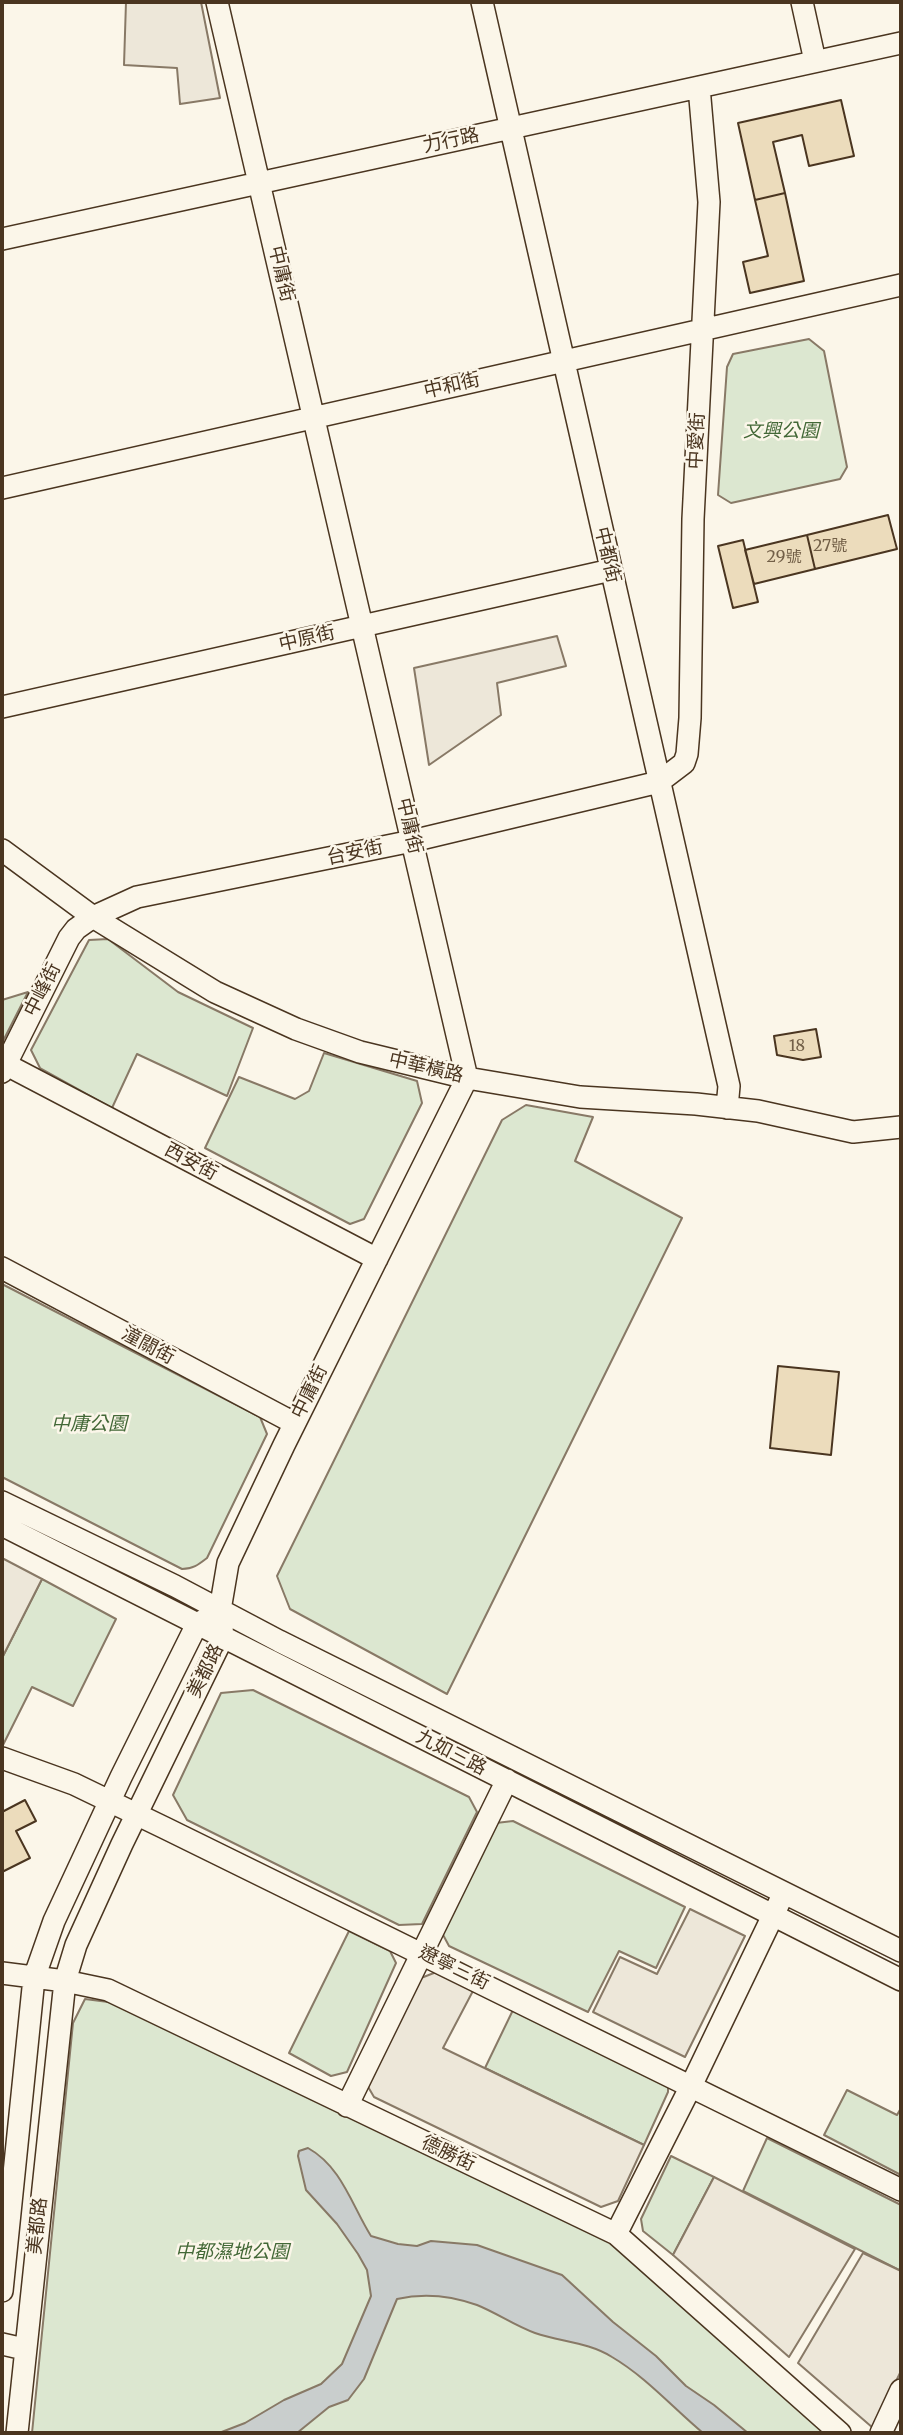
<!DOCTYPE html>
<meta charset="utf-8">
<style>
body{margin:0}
#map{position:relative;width:903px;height:2435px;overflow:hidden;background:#fbf6e9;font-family:Merriweather,serif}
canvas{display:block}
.frame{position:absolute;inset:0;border:4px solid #4a3520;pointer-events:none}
</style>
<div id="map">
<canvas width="903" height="2435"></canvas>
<div class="frame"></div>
</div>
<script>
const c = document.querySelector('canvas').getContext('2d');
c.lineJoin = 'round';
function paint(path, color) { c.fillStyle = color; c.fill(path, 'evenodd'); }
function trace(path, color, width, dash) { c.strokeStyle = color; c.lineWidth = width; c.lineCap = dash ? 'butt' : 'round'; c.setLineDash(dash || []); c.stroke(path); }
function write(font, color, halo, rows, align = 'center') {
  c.font = font + ' Merriweather,"Noto Sans TC",serif'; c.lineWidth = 5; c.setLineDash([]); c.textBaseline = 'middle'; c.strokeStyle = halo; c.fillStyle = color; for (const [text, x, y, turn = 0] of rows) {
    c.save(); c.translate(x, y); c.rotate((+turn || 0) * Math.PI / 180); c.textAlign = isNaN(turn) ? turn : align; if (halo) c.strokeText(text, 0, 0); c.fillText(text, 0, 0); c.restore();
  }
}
const green = new Path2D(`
 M809 339 824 351 847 467 840 479 731 503 718 495 727 367 733 354Z
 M108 939 178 992 253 1028 227 1096 137 1054 112 1108 40 1068 31 1050 89 940Z
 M28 992 2 1043V1000Z
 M324 1053 417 1081 422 1103 364 1219 350 1224 205 1148 239 1077 295 1099 309 1091Z
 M526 1105 593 1117 575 1161 682 1218 447 1694 290 1609 277 1576 502 1120Z
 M2 1284 260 1417 267 1434 207 1558C198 1565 193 1569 182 1569L2 1477Z
 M42 1579 116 1619 73 1706 32 1687 3 1745 2 1658Z
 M253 1690 469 1797 477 1812 422 1924 399 1925 187 1820 173 1795 221 1693Z
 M513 1821 685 1907 656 1968 619 1951 588 2012 449 1946 441 1931 496 1823Z
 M349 1931 390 1951 396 1963 347 2072 331 2076 289 2053Z
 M85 1999 116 2003 616 2234 840 2433H32L73 2023Z
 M513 2010 668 2086V2092L644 2145 485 2068Z
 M847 2090 897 2115 901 2108V2175L824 2135Z
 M767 2138 901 2205V2271L743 2191Z
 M671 2156 714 2177 673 2255 643 2231 641 2219Z`);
paint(green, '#dce7d0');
trace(green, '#887966', 2);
const parking = new Path2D(`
 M126 2H201L220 98 180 104 177 68 124 65Z
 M557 636 566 666 497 683 501 715 429 765 414 668Z
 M2 1558 42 1579 2 1658Z
 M690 1909 745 1936 685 2057 593 2012 620 1957 657 1974Z
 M439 1971 474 1989 443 2048 644 2145 618 2201 601 2207 374 2097 367 2085 421 1978Z
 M714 2177 855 2249 789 2357 673 2255Z
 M863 2253 901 2271V2371L873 2428 798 2363Z`);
paint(parking, '#ede7d9');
trace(parking, '#887966', 2);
const water = new Path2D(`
 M308 2148C342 2167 352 2206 371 2236L398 2244 417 2246 431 2241 477 2245 562 2275 613 2322 656 2356 686 2386 714 2405 748 2433H703C673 2408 646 2377 612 2357 588 2342 561 2342 535 2333 515 2326 497 2313 477 2305 452 2296 423 2293 397 2299L364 2379 348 2400 329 2407 297 2433H219L245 2423 284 2400 321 2384 342 2364 371 2296 367 2270 358 2254 337 2224 306 2190 298 2156 299 2151Z`);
paint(water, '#c9cecd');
trace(water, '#887966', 2);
const building = new Path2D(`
 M841 100 854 156 809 166 802 135 773 142 785 193 755 200 738 123Z
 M785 193 804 281 750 293 743 262 768 256 755 200Z
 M888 515 897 549 815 569 807 535Z
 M807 535 815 569 754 584 745 550Z
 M743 540 758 602 733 608 718 546Z
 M816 1029 821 1057 803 1060 777 1055 774 1036Z
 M778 1366 839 1372 831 1455 770 1448Z
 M25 1800 36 1821 16 1831 30 1858 2 1872V1812Z`);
paint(building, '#ecdcbc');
trace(building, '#4a3520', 2);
const minor = new Path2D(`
 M482 2 729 1086 727 1108
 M802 2 815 61
 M2 239 901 43
 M2 488 901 285
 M2 707 611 570
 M2 850 93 917 215 992 296 1029 360 1052 467 1078 580 1097 696 1104 758 1111 853 1132 901 1127
 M5 1064 377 1259
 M2 1072 69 938 76 929 93 917 137 897 412 841 659 782 684 763 687 754 690 718 693 519 709 202 699 87
 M2 1268 294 1423
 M2 1502 175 1586 279 1641 901 1951
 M2 1525 901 1980
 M2 1758 74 1784 167 1829 901 2190
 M2 1973 65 1981 108 1990 616 2234 840 2433
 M347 2106 507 1780
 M616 2234 691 2086 779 1903
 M2 2291 34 1978 54 1921 121 1777 197 1624 209 1617
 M2 2344 24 2349
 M17 2433 65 1981 76 1945 122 1844 223 1637 220 1610 228 1563 284 1445 467 1078 217 2
 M881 2433 901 2390`);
trace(minor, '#4a3520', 24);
trace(minor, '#fbf6e9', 21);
write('16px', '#725f47', null, [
 ["27號",830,546],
 ["29號",784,557],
 ["18",797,1046]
]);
write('19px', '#4a3520', '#fbf6e9', [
 ["力行路",451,141,-12],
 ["中庸街",281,274,77],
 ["中和街",452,386,-13],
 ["中愛街",697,441,-87],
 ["中都街",607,555,77],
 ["中原街",307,639,-13],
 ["中庸街",409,826,77],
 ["台安街",355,853,-12],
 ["中峰街",43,990,-63],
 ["中華橫路",426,1068,13],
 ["西安街",191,1162,28],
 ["潼關街",148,1346,28],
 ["中庸街",310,1392,-64],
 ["美都路",206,1671,-64],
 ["九如三路",451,1753,27],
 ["遼寧三街",454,1968,26],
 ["德勝街",448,2154,25],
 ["美都路",38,2226,-84]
]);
write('italic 19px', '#436837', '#fbf6e9', [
 ["文興公園",781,432],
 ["中庸公園",89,1425],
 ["中都濕地公園",232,2253]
]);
</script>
